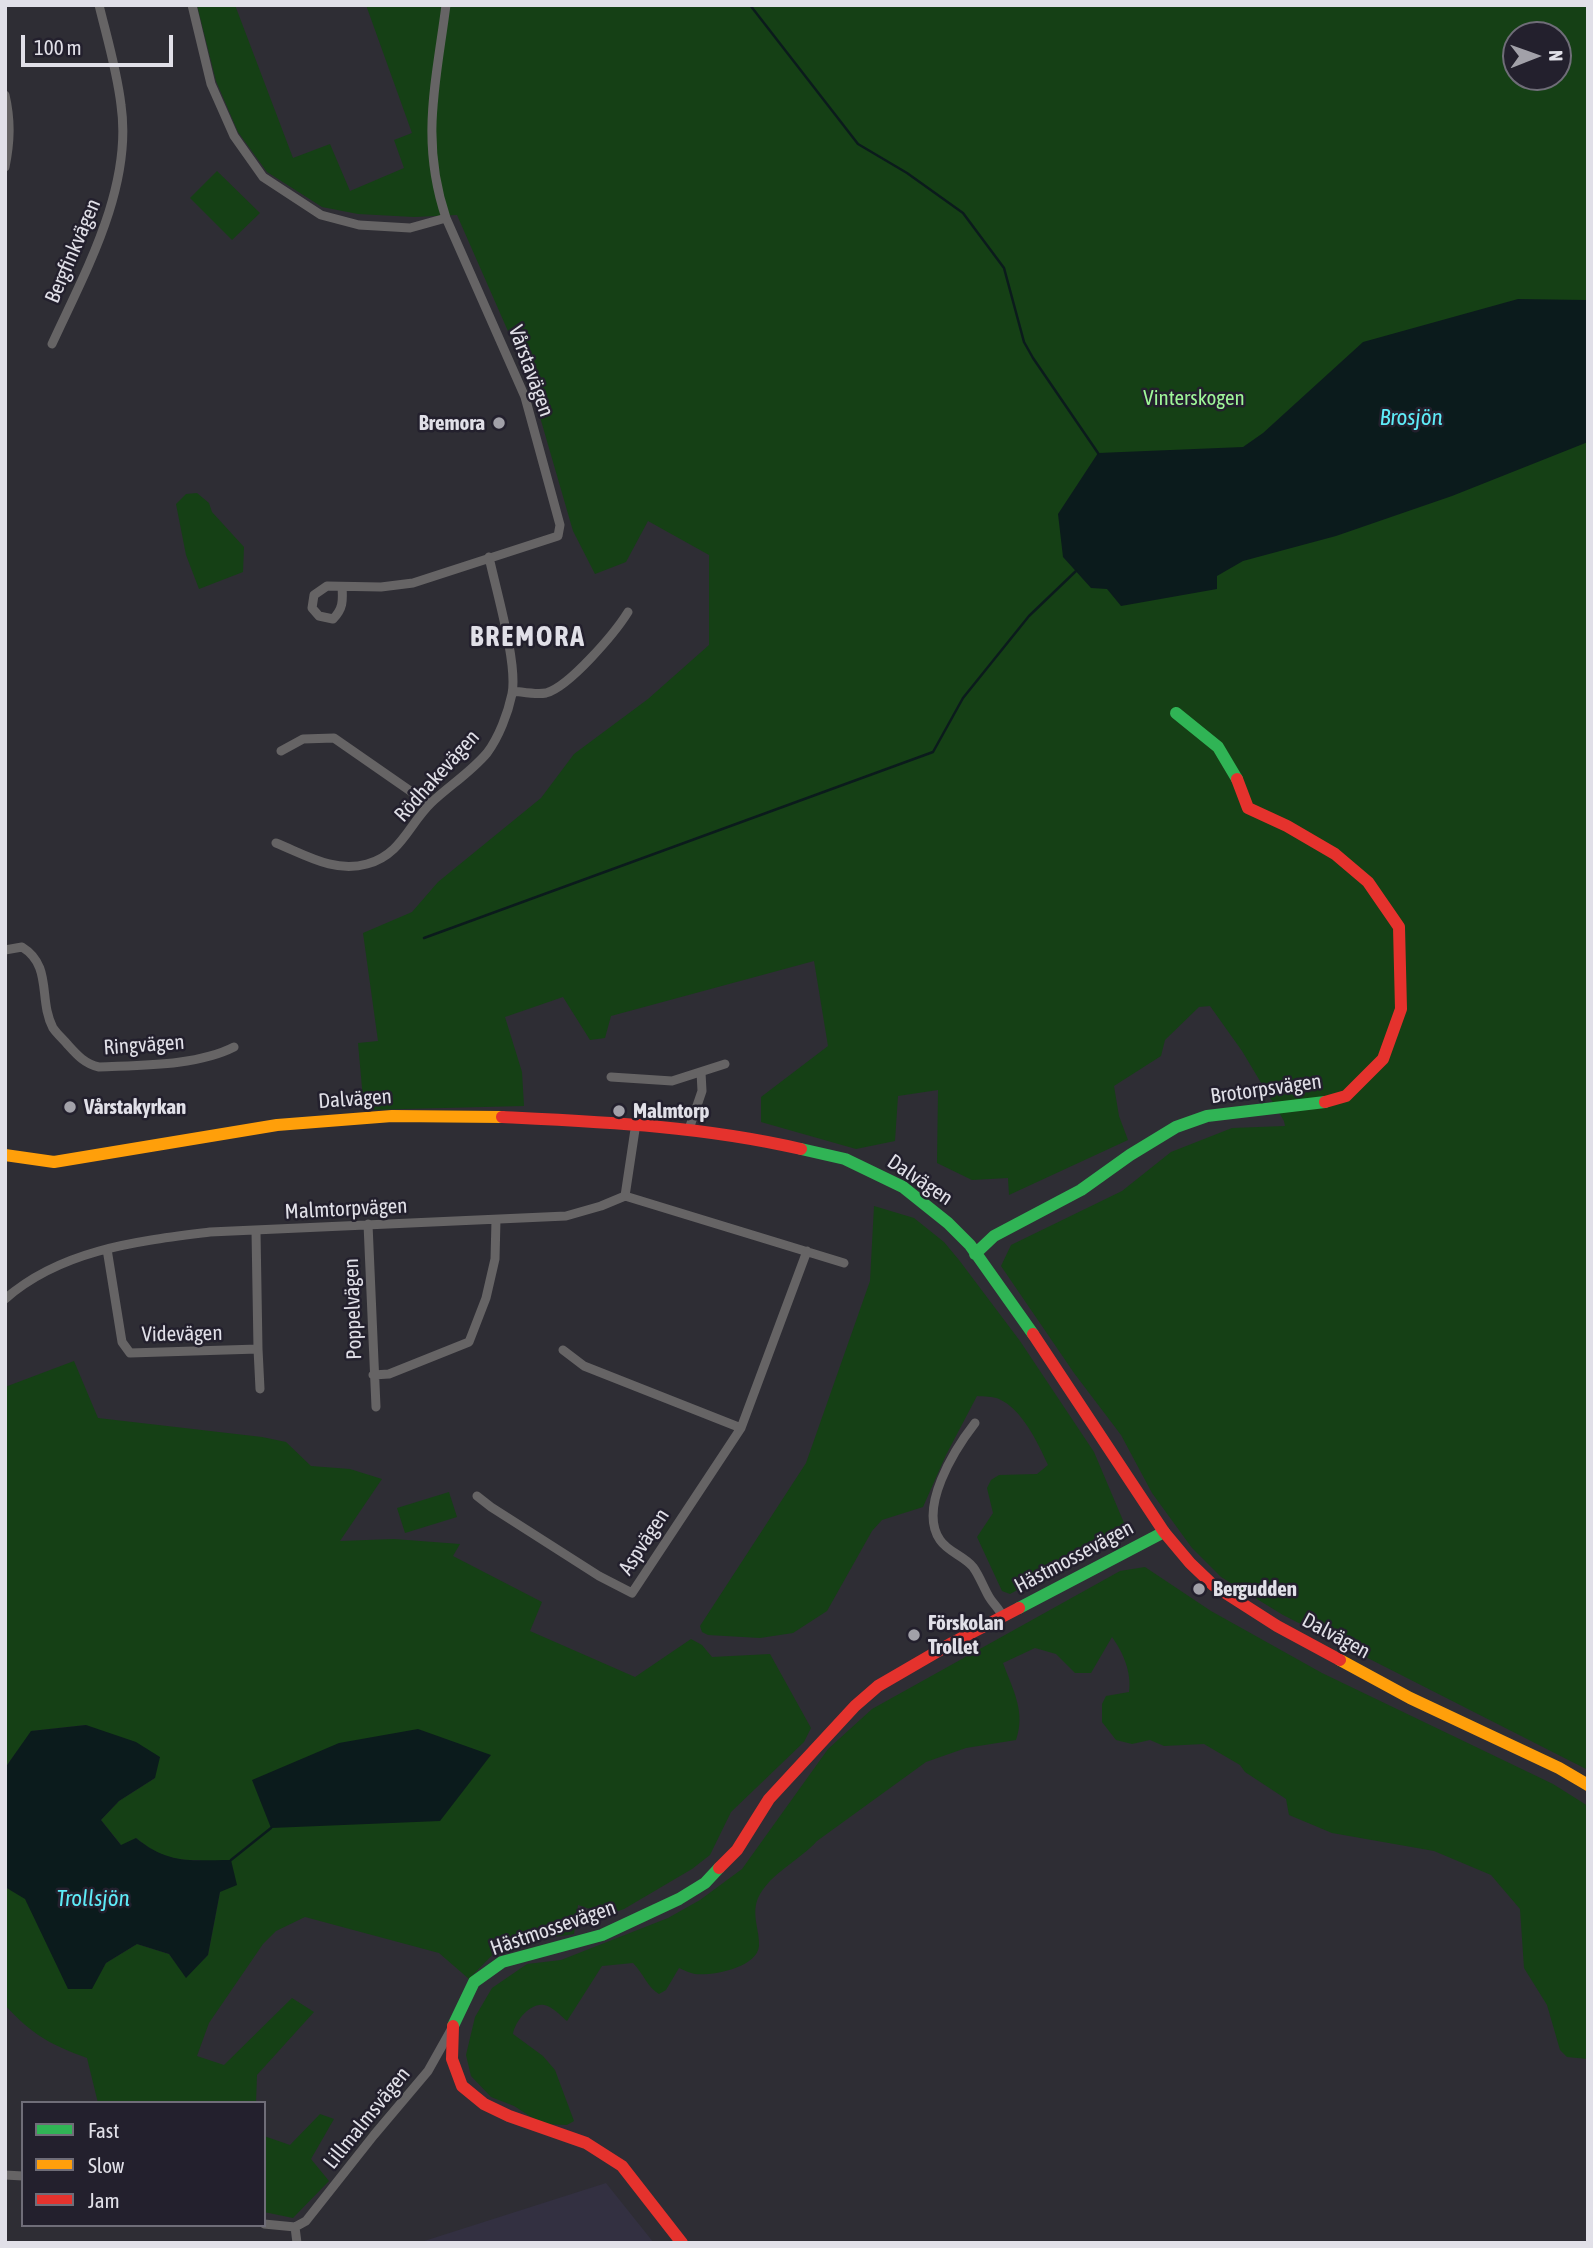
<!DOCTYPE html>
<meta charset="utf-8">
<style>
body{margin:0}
#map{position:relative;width:1593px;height:2248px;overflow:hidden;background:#2e2d34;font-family:"Asap Condensed",sans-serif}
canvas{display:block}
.frame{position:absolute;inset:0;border:7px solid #e1e0e8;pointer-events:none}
.legend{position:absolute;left:21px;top:2101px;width:245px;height:126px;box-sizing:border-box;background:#23202d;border:2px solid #6f6d78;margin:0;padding:9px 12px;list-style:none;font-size:21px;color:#e1e0e8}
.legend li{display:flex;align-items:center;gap:14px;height:35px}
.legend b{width:35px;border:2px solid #6f6d78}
.north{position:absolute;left:1502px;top:21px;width:70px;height:70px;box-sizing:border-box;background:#23202d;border:2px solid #6f6d78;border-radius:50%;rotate:89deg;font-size:19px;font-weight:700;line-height:28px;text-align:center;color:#e1e0e8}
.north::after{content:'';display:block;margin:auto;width:24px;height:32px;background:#a2a1a9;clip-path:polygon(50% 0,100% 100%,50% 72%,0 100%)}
.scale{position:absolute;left:21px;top:35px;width:152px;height:32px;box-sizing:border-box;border:4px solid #e1e0e8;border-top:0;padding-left:9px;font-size:21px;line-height:24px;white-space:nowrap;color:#e1e0e8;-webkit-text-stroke:5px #23202d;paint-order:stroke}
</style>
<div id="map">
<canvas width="1593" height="2248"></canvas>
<div class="frame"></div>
<ul class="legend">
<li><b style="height:9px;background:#30b455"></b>Fast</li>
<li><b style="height:9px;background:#ff9f0a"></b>Slow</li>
<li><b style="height:9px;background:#e5322d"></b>Jam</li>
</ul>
<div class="north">N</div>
<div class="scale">100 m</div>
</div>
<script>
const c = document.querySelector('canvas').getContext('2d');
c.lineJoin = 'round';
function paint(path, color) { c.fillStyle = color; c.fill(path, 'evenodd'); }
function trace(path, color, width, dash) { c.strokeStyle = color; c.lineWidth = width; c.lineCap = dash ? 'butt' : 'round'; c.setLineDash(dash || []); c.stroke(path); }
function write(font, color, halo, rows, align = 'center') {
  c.font = font + ' "Asap Condensed",sans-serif'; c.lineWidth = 5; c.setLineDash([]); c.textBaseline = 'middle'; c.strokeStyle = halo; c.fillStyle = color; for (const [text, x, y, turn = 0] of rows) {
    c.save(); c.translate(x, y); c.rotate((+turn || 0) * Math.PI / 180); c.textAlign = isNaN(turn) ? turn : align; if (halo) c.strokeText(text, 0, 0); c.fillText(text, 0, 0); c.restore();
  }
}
paint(new Path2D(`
 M606 2183 654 2243H418Z`), '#333041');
paint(new Path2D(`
 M197 5H235L293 158 330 144 350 191 404 168 394 140 412 133 366 5H1588V1770L1283 1615 1221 1577 1192 1548 1152 1493 1121 1435 1074 1373 1001 1266 1011 1245 1122 1191 1171 1152 1232 1128 1285 1126 1284 1121 1242 1051 1210 1006 1199 1007 1165 1040 1161 1056 1114 1086 1119 1116 1128 1140 1009 1195 1008 1178 972 1180 937 1163 938 1090 898 1096 895 1141 856 1149 761 1122V1097L828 1046 814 961 611 1016 605 1038 590 1040 563 997 505 1017 522 1072 524 1106 364 1110 358 1043 378 1041 363 933 412 912 438 882 541 798 574 754 648 699 709 645V555L648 521 626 562 595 574 573 531 529 379 457 215 414 217 358 214 322 207 267 172 238 132 216 81ZM1516 35H1558V77H1516Z
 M217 171 260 213 232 240 190 198Z
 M197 493 209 503 212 512 244 547 243 572 199 589 186 555 176 504 186 494Z
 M874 1206 914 1218 944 1242 959 1260 1020 1341 1094 1452 1130 1537 1045 1575 1010 1594 1002 1591 977 1537 993 1513 987 1488 991 1480 999 1475 1037 1474 1048 1465C1038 1443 1022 1409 999 1399 993 1396 984 1397 977 1396L946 1455 923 1507 882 1520 872 1531 827 1611 793 1633 760 1638 708 1635 702 1632 700 1626 806 1463 870 1281Z
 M74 1361 98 1418 262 1437 286 1442 311 1466 350 1469 382 1479 340 1541 394 1539 460 1544 453 1556 542 1602 530 1631 635 1677 691 1639 702 1645 712 1657 770 1654 811 1728 804 1742 731 1812 710 1855 692 1869 624 1909 607 1915 578 1905 574 1934 502 1945 469 1979 439 1953 305 1917 276 1931 263 1944 209 2023 197 2056 224 2065 292 1998 314 2012 257 2075 256 2103H98L87 2058C51 2045 31 2034 5 2005V1887L25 1898 68 1988 91 1989 106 1963 137 1944 169 1954 186 1977 208 1955 220 1892 200 1860C172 1861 158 1856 136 1838L122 1846 101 1820 119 1801 155 1778 86 1725 32 1731 5 1768V1387Z
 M449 1492 457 1517 405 1533 397 1508Z
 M1145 1567 1211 1611 1322 1673 1553 1784 1588 1806V2059L1567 2057 1560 2050 1547 2005 1524 1968 1520 1909 1491 1875 1434 1851 1332 1833 1289 1815 1286 1799 1245 1772 1240 1765 1204 1744 1164 1746 1150 1740 1132 1744 1116 1740 1102 1722V1704L1106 1696 1129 1692C1132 1673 1123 1652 1112 1637L1091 1673H1075L1056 1654 1035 1648 1003 1663C1013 1690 1026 1712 1016 1740L966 1748 926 1762 817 1841C799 1861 770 1873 758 1898 751 1915 760 1931 759 1946 757 1968 712 1976 695 1974 690 1973 684 1970 679 1968L666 1990 659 1994C648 1988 643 1973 633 1963L602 1966 567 2021C561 2016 552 2006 544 2005 529 2003 515 2022 513 2034L543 2056 555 2070 574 2121 567 2125 542 2124 514 2106 491 2097 471 2076 466 2055 475 2017 492 1988 527 1964 561 1960 668 1918 700 1900 742 1869 828 1749 872 1709 1120 1571Z
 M320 2114 334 2119 311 2159 329 2181 293 2218 264 2212V2136L290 2145Z`), '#154015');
paint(new Path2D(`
 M1518 299 1588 300V442L1452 496 1336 536 1243 561 1217 576V589L1121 606 1107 589 1091 588 1063 557 1058 514 1098 453 1243 447 1263 433 1363 342Z
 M86 1725 136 1742 160 1757 155 1778 119 1801 101 1820 121 1845 136 1838C169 1865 192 1860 231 1860L237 1885 220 1892 208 1955 186 1978 169 1954 137 1944 106 1963 92 1989H68L25 1899 5 1887V1768L31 1731Z
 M418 1729 491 1755 440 1821 271 1828 252 1780 339 1743Z`), '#0b1b1c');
trace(new Path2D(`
 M750 5 858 144 907 173 963 213 1004 268 1024 342 1033 358 1098 453
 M424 938 933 752 963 698 1029 616 1076 571
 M231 1860 271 1828`), '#0b1b1c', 2.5);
trace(new Path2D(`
 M192 5 211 84 234 136 263 177 321 215 359 225 410 228 446 218
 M5 95C11 121 10 142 5 167
 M52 344C85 272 133 187 121 105 117 71 107 38 99 5
 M342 587C343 601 343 609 333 619L319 616 312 608 314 595 327 586 381 587 413 583 558 536 560 525 525 397 446 218C420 141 436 83 446 5
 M513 691C523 692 536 695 546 693 569 687 615 633 628 612
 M281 751 303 739 334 738 429 804
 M276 843C306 855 334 873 367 864 401 855 409 824 431 803 449 786 471 772 487 753 499 737 508 713 512 694 518 664 496 590 489 557
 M5 950 22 947C53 966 38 1000 53 1028 57 1034 63 1039 68 1045 77 1055 85 1064 99 1067 140 1065 197 1066 234 1047
 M611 1077 672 1081 725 1064
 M689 1129 702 1091 701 1072
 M625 1196 844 1263
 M368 1224 376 1407
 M256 1231 258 1349
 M107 1249 122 1342 130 1353 258 1349 260 1389
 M5 1299C62 1249 139 1241 210 1232L566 1216 601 1206 625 1196 636 1123
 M563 1350 584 1366 741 1428
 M373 1375 389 1374 469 1342 486 1298 495 1259 496 1220
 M975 1423C954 1450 918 1508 940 1540 948 1552 964 1556 973 1567 979 1575 983 1586 988 1595 992 1603 999 1608 1003 1617
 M477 1496 491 1507 599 1576 632 1593 741 1428 807 1251
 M5 2175 23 2176
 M264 2224 295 2227
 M295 2227 306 2221 374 2135 428 2071 451 2030
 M295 2227 297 2243`), '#666465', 9);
trace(new Path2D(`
 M1176 713 1218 747 1237 779
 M801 1149 845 1159 903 1187 948 1223 970 1245 1033 1334
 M975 1254 994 1236 1081 1190 1130 1155 1176 1127 1207 1116 1325 1102
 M1019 1608 1164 1532
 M453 2026 474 1982 502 1962 602 1935 679 1899 705 1883 719 1868`), '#30b455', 12);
trace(new Path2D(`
 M5 1155 54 1162 277 1125 392 1116 502 1117
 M1340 1660 1410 1698 1559 1768 1588 1785`), '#ff9f0a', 12);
trace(new Path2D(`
 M1237 779 1248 808 1287 826 1335 854 1368 882 1399 927 1401 1009 1383 1059 1346 1096 1325 1102
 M502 1117C605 1122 701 1126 801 1149
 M1033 1334 1164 1532 1190 1563 1213 1585 1277 1626 1340 1660
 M719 1868 737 1850 769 1799 855 1706 878 1686 952 1643 1019 1608
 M453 2026 452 2059 462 2086 484 2104 509 2116 586 2143 622 2166 682 2243`), '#e5322d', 12);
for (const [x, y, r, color] of [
 [499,423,7,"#a2a1a9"],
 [70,1107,7,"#a2a1a9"],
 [619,1111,7,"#a2a1a9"],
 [1199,1589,7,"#a2a1a9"],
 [914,1635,7,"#a2a1a9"]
]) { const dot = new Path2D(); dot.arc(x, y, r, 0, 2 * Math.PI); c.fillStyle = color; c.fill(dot); trace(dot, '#23202d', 2.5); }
write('21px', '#e1e0e8', '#23202d', [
 ["Bergfinkvägen",73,251,-67],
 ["Vårstavägen",531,371,70],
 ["Rödhakevägen",437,776,-48],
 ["Ringvägen",144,1045,-4],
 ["Brotorpsvägen",1266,1089,-8],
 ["Dalvägen",355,1099,-4],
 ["Dalvägen",920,1180,34],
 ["Malmtorpvägen",346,1209,-3],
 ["Poppelvägen",353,1309,-92],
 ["Videvägen",182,1334,-1],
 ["Aspvägen",644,1542,-57],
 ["Hästmossevägen",1074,1557,-28],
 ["Dalvägen",1336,1636,28],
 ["Hästmossevägen",553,1928,-19],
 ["Lillmalmsvägen",367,2118,-51]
]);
write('21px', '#9ff799', '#23202d', [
 ["Vinterskogen",1194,398]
]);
write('bold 21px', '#e1e0e8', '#23202d', [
 ["Bremora",485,423,"right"],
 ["Vårstakyrkan",84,1107],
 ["Malmtorp",633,1111],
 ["Bergudden",1213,1589],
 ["Förskolan",928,1623],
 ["Trollet",928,1647]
], 'left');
write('italic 23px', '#5eecf8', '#23202d', [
 ["Brosjön",1411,418],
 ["Trollsjön",93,1899]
]);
c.letterSpacing = '2px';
write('bold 28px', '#e1e0e8', '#23202d', [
 ["BREMORA",528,637]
]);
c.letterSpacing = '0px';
</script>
